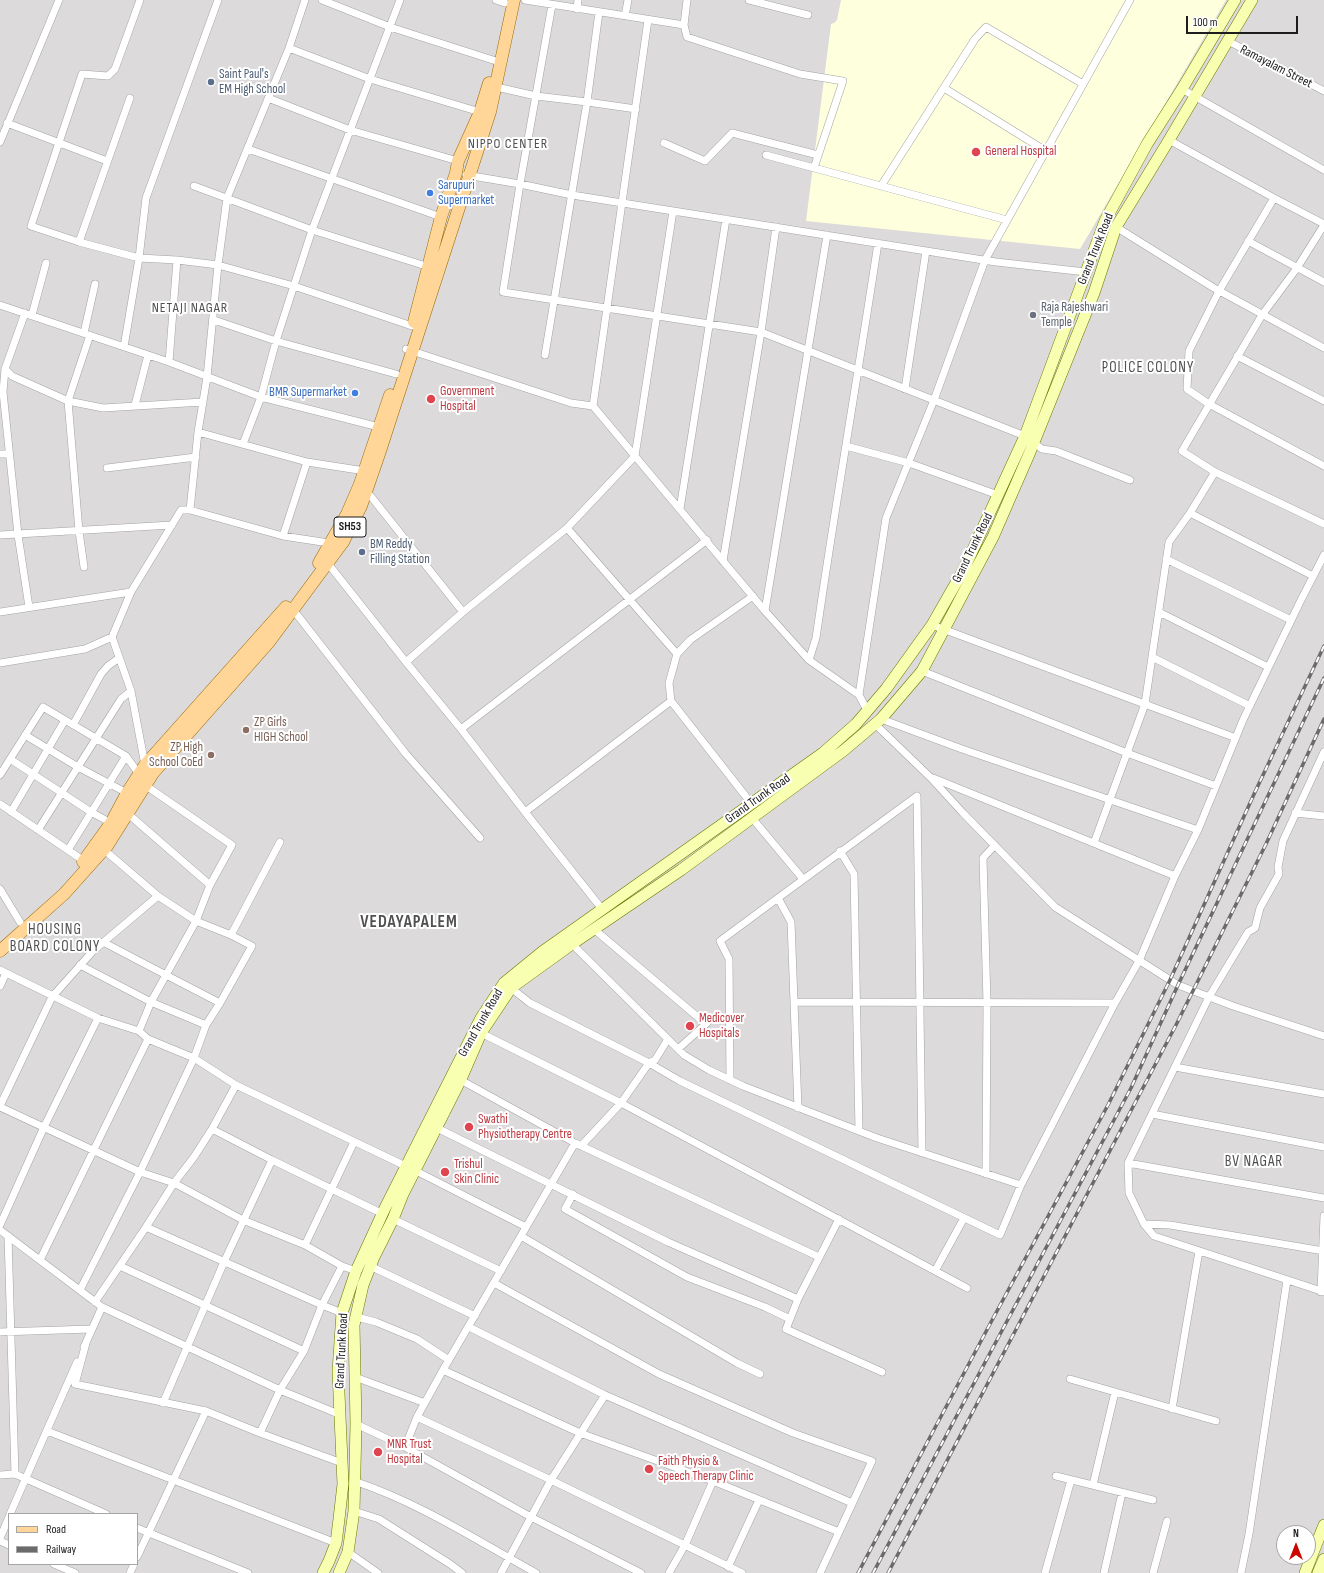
<!DOCTYPE html>
<style>
body{margin:0}
#map{position:relative;width:1324px;height:1573px;overflow:hidden;background:#f0ebe2;font-family:"Sofia Sans Condensed",sans-serif}
canvas{display:block}
.legend{position:absolute;left:8px;top:1513px;width:130px;height:52px;box-sizing:border-box;background:#fff;border:1px solid #a5a5a5;margin:0;padding:5px 7px;list-style:none;font-size:12px;color:#1d1d1d}
.legend li{display:flex;align-items:center;gap:8px;height:20px}
.legend b{width:20px;border:1px solid #a5a5a5}
.north{position:absolute;left:1276px;top:1525px;width:40px;height:40px;box-sizing:border-box;background:#fff;border:1px solid #a5a5a5;border-radius:50%;rotate:0deg;font-size:11px;font-weight:700;line-height:16px;text-align:center;color:#1d1d1d}
.north::after{content:'';display:block;margin:auto;width:14px;height:18px;background:#cb0600;clip-path:polygon(50% 0,100% 100%,50% 72%,0 100%)}
.scale{position:absolute;left:1186px;top:16px;width:112px;height:18px;box-sizing:border-box;border:2px solid #1d1d1d;border-top:0;padding-left:5px;font-size:12px;line-height:14px;white-space:nowrap;color:#1d1d1d;-webkit-text-stroke:3px #fff;paint-order:stroke}
</style>
<div id="map">
<canvas width="1324" height="1573"></canvas>
<ul class="legend">
<li><b style="height:5px;background:#ffd598"></b>Road</li>
<li><b style="height:5px;background:#6b6b6b"></b>Railway</li>
</ul>
<div class="north">N</div>
<div class="scale">100 m</div>
</div>
<script>
const c = document.querySelector('canvas').getContext('2d');
c.lineJoin = 'round';
function paint(path, color) { c.fillStyle = color; c.fill(path, 'evenodd'); }
function trace(path, color, width, dash) { c.strokeStyle = color; c.lineWidth = width; c.lineCap = dash ? 'butt' : 'round'; c.setLineDash(dash || []); c.stroke(path); }
function write(font, color, halo, rows, align = 'center') {
  c.font = font + ' "Sofia Sans Condensed",sans-serif'; c.lineWidth = 4; c.setLineDash([]); c.textBaseline = 'middle'; c.strokeStyle = halo; c.fillStyle = color; for (const [text, x, y, turn = 0] of rows) {
    c.save(); c.translate(x, y); c.rotate((+turn || 0) * Math.PI / 180); c.textAlign = isNaN(turn) ? turn : align; if (halo) c.strokeText(text, 0, 0); c.fillText(text, 0, 0); c.restore();
  }
}
paint(new Path2D(`
 M0 0H1324V1573H0ZM9 1514H137V1564H9ZM1284 1533H1308V1557H1284Z`), '#dcdada');
paint(new Path2D(`
 M841 0H1226L1080 249 806 221 831 24 834 23 837 20Z`), '#feffdc');
const street = new Path2D(`
 M322 0 390 27 496 61
 M496 0 505 3
 M525 0 684 25
 M687 0 684 25 687 37 800 74 843 81 814 168
 M749 0 808 15
 M552 5 520 184 503 292 761 332 1025 436 1042 449 1056 451 1130 480
 M577 9 578 0
 M625 16 628 0
 M1228 41 1324 91
 M289 48 370 79 480 112
 M492 86 536 96 587 102 636 109
 M944 88 1046 151
 M1182 89 1324 170
 M130 98 79 242 139 258 177 260 218 265 294 286 412 326
 M268 98 350 130 458 161
 M7 123 107 161
 M1169 140 1274 198 1219 291 1189 351 1187 389 1209 404 1324 466
 M0 142 59 0
 M664 143 705 161 732 133 818 155
 M248 149 441 217
 M766 155 1007 220
 M466 175 520 184 572 195 996 262 1086 272
 M194 186 312 230 429 267
 M881 186 975 39 986 27 1083 84
 M1274 198 1324 224
 M1116 227 1214 288 1324 348
 M1248 241 1324 282
 M79 242 31 226 82 74 108 76 115 69 140 0
 M0 305 169 362 261 397 379 427
 M25 313 5 369 3 392 18 535 29 607
 M32 315 46 263
 M214 320 276 341 396 374
 M84 333 95 284
 M124 347 139 258 146 198 218 0
 M406 349 571 403 593 406 765 611 809 660 859 695 867 710
 M545 355 587 102 599 12
 M1237 356 1324 401
 M169 362 177 260
 M5 369 12 376 68 401 103 408 203 402
 M905 389 926 251
 M135 405 148 355
 M593 406 648 20
 M198 432 307 462 365 471
 M243 444 261 397 276 341 312 230 400 0
 M846 446 909 463 998 495
 M0 454H9
 M107 468 196 457
 M1215 472 1324 524
 M365 489 463 612 567 528 677 654
 M680 509 726 219
 M190 510 198 432 207 377 218 265 227 198 289 48 305 0
 M1190 513 1313 576
 M567 528 635 456 673 211
 M0 535 172 525
 M283 536 307 462
 M1166 559 1291 620
 M326 561 406 662 461 729 525 812 602 909
 M723 561 761 332 776 227
 M84 567 79 531 68 401 90 335
 M291 607 406 754 480 838
 M765 611 827 235
 M0 612 131 592
 M1159 612 1268 667
 M932 625 1236 738
 M1152 657 1250 706
 M809 660 816 638C835 506 858 375 878 243
 M406 662 463 612
 M0 663 85 649 112 637
 M922 671 1127 753 1216 786
 M131 691 112 637 131 592 181 510H190L283 536 329 543
 M859 695 886 518 934 400 985 260 1130 0
 M881 719 962 749 1198 830
 M875 724 931 778 963 813 1055 907 1178 985 1233 1006 1324 1036
 M73 725 101 674 108 666 119 658
 M461 729 707 540
 M25 735 78 767 127 793
 M1324 752 1283 841 1278 867 1279 874 1260 908 1255 928 1248 932 1209 997 1128 1163 1129 1193 1144 1224 1154 1236 1324 1292
 M10 759 91 812 111 823
 M0 775 43 707 126 756 139 774
 M933 778 1175 876 1139 961 1115 1003
 M142 783 232 845 210 885
 M751 803 671 701 669 683 677 654 690 640 753 596
 M0 804 84 861
 M11 812 65 720
 M126 812 210 885 196 921 166 975 220 1003
 M525 812 671 701
 M1295 813 1324 816
 M752 818 803 879
 M38 830 121 699 131 691 145 765
 M1094 843 1145 704 1169 542 1190 513 1215 472 1182 451 1262 315 1297 268 1324 225
 M68 850 126 756
 M840 851 854 874 859 1131
 M1175 876 1198 830 1243 720 1300 602 1324 555
 M0 889 20 922
 M778 898 917 796 922 1153
 M595 930 700 1019 707 1023 678 1049
 M231 935 280 842
 M103 942 166 975 151 1002 139 1031
 M572 944 684 1055 709 1070 743 1086 877 1138 1021 1185
 M80 965 151 1002 206 1025
 M0 970 98 1018 139 1031 148 1039 194 1058 236 1085 416 1171 526 1227
 M0 986 6 973
 M511 988 530 1003 649 1063 680 1081 1000 1235 1021 1185 1115 1003 794 1002
 M481 1033 621 1103 967 1288
 M1175 1067 1324 1094
 M457 1078 575 1143 819 1257
 M730 1080 729 959 720 941 778 898 791 922 798 1108
 M0 1106 52 997 93 951 158 896
 M0 1107 140 1172 174 1183 243 1220 305 1245 342 1266 356 1271
 M1152 1114 1324 1147
 M437 1128 668 1242 798 1299 839 1219
 M212 1129 272 1160 383 1214
 M581 1146 621 1103 649 1063 655 1060 668 1039
 M1128 1163 1324 1198
 M986 1174 987 1003 983 858 995 845
 M573 1194 565 1209 687 1277 765 1307 790 1319
 M393 1219 501 1271
 M1144 1224 1170 1225 1324 1251
 M0 1225 44 1127 98 1018
 M146 1227 322 1305 342 1313
 M0 1230 102 1307 280 1390 341 1415
 M8 1236 15 1474
 M521 1236 737 1363 760 1374
 M305 1245 354 1142
 M40 1260 148 1039
 M120 1266 304 1351
 M370 1266 475 1316
 M935 1271 964 1218
 M494 1283 659 1374 793 1433 872 1461 820 1573
 M80 1290 140 1172 194 1058 206 1025 220 1003 252 946 231 935 196 921 158 896 102 848
 M1321 1292 1324 1216
 M798 1299 786 1329 882 1372
 M95 1302 146 1227 174 1183 194 1157 212 1129 236 1085
 M357 1317 376 1322 417 1339 449 1360
 M469 1327 605 1395 852 1503
 M0 1332 91 1329
 M86 1343 75 1384 206 1411 260 1433 342 1463
 M84 1347 102 1307
 M443 1370 580 1433 713 1481 839 1532
 M355 1377 425 1403
 M1070 1379 1216 1421
 M163 1403 224 1262 272 1160
 M1172 1409 1199 1251
 M417 1417 551 1480 742 1573
 M356 1424 405 1447 531 1517 641 1573
 M47 1431 336 1543
 M260 1433 280 1390 304 1351 322 1305 342 1266
 M405 1447 417 1417 443 1370 575 1143
 M0 1475 15 1474 106 1514
 M1056 1476 1153 1500
 M354 1481C420 1503 476 1540 536 1573
 M1093 1485 1115 1392
 M354 1511 379 1519 450 1564 462 1573
 M10 1514 77 1362
 M137 1528 248 1573
 M0 1538 9 1517
 M0 1541 9 1545
 M348 1552 378 1573
 M137 1557 206 1411
 M54 1564 75 1573
 M728 1567 759 1500
 M130 1573 134 1564
 M501 1573 551 1480 605 1395
 M669 1573 685 1545 713 1481
 M1045 1573 1071 1480
 M1104 1573 1122 1493
 M1153 1573 1167 1521
 M1241 1573 1249 1534 1287 1280`);
const secondary = new Path2D(`
 M323 1573 329 1561 336 1543 339 1519 343 1484 338 1371 342 1313 356 1271 385 1208 481 1018 504 983 542 952 823 753 856 724 886 689 932 625 964 569 1025 436 1105 221 1147 144 1182 89 1235 0
 M339 1573 348 1552 354 1511 356 1424 354 1325 363 1285 374 1257 393 1219 403 1194 461 1079 481 1033 511 988 572 944 681 870 843 751 881 719 922 671 993 537 1030 452 1094 293 1116 227 1169 140 1252 0
 M1305 1573 1324 1525
 M1318 1573 1324 1559`);
const primary = new Path2D(`
 M414 322 441 217 456 173 458 161 480 112 489 83
 M319 563 347 514 360 484 390 395
 M83 862 111 823 127 793 145 765 286 607
 M0 951 64 894 107 846 153 773 269 642 343 542 361 506 379 454 490 112 514 0`);
trace(street, '#a4a4a4', 8);
trace(secondary, '#687900', 12);
trace(primary, '#976900', 13);
trace(street, '#fff', 7);
trace(secondary, '#f9ffb1', 11);
trace(primary, '#ffd598', 12);
const rail = new Path2D(`
 M858 1573 990 1324 1108 1105 1170 980 1255 792 1324 646
 M873 1573 1131 1088 1178 985 1324 678
 M888 1573 1176 1025 1266 844 1324 719`);
trace(rail, '#6b6b6b', 3.5);
trace(rail, '#fff', 2, [6]);
for (const [x, y, r, color] of [
 [211,82,4,"#5c6f8a"],
 [976,152,5,"#e0444e"],
 [430,193,4,"#3f7fe0"],
 [1033,315,4,"#6b7280"],
 [355,393,4,"#3f7fe0"],
 [431,399,5,"#e0444e"],
 [362,552,4,"#5c6f8a"],
 [246,730,4,"#8d6e63"],
 [211,755,4,"#8d6e63"],
 [690,1026,5,"#e0444e"],
 [469,1127,5,"#e0444e"],
 [445,1172,5,"#e0444e"],
 [378,1452,5,"#e0444e"],
 [649,1469,5,"#e0444e"]
]) { const dot = new Path2D(); dot.arc(x, y, r, 0, 2 * Math.PI); c.fillStyle = color; c.fill(dot); trace(dot, '#fff', 1.5); }
for (const [x, y, w] of [
 [350,527,32]
]) { const box = new Path2D(); box.roundRect(x - w / 2, y - 10, w, 20, 3); c.fillStyle = '#fff'; c.fill(box); trace(box, '#1d1d1d', 1); }
write('bold 12px', '#1d1d1d', null, [
 ["SH53",350,527]
]);
write('13px', '#1d1d1d', '#fff', [
 ["Ramayalam Street",1276,67,27],
 ["Grand Trunk Road",1096,249,-68],
 ["Grand Trunk Road",973,548,-64],
 ["Grand Trunk Road",758,799,-35],
 ["Grand Trunk Road",481,1023,-60],
 ["Grand Trunk Road",342,1351,-87]
]);
write('13px', '#4e5e75', '#fff', [
 ["Saint Paul's",219,75],
 ["EM High School",219,90],
 ["BM Reddy",370,545],
 ["Filling Station",370,560]
], 'left');
write('13px', '#be3a42', '#fff', [
 ["General Hospital",985,152],
 ["Government",440,392],
 ["Hospital",440,407],
 ["Medicover",699,1019],
 ["Hospitals",699,1034],
 ["Swathi",478,1120],
 ["Physiotherapy Centre",478,1135],
 ["Trishul",454,1165],
 ["Skin Clinic",454,1180],
 ["MNR Trust",387,1445],
 ["Hospital",387,1460],
 ["Faith Physio &",658,1462],
 ["Speech Therapy Clinic",658,1477]
], 'left');
write('13px', '#366cbe', '#fff', [
 ["Sarupuri",438,186],
 ["Supermarket",438,201],
 ["BMR Supermarket",347,393,"right"]
], 'left');
write('13px', '#5b616d', '#fff', [
 ["Raja Rajeshwari",1041,308],
 ["Temple",1041,323]
], 'left');
write('13px', '#785e54', '#fff', [
 ["ZP Girls",254,723],
 ["HIGH School",254,738],
 ["ZP High",203,748,"right"],
 ["School CoEd",203,763,"right"]
], 'left');
c.letterSpacing = '1px';
write('14px', '#505050', '#fff', [
 ["NIPPO CENTER",508,144],
 ["NETAJI NAGAR",190,308]
]);
c.letterSpacing = '0px';
c.letterSpacing = '1px';
write('15px', '#505050', '#fff', [
 ["POLICE COLONY",1148,368],
 ["HOUSING",55,930],
 ["BOARD COLONY",55,947],
 ["BV NAGAR",1254,1162]
]);
c.letterSpacing = '0px';
c.letterSpacing = '1px';
write('bold 17px', '#505050', '#fff', [
 ["VEDAYAPALEM",409,923]
]);
c.letterSpacing = '0px';
</script>
